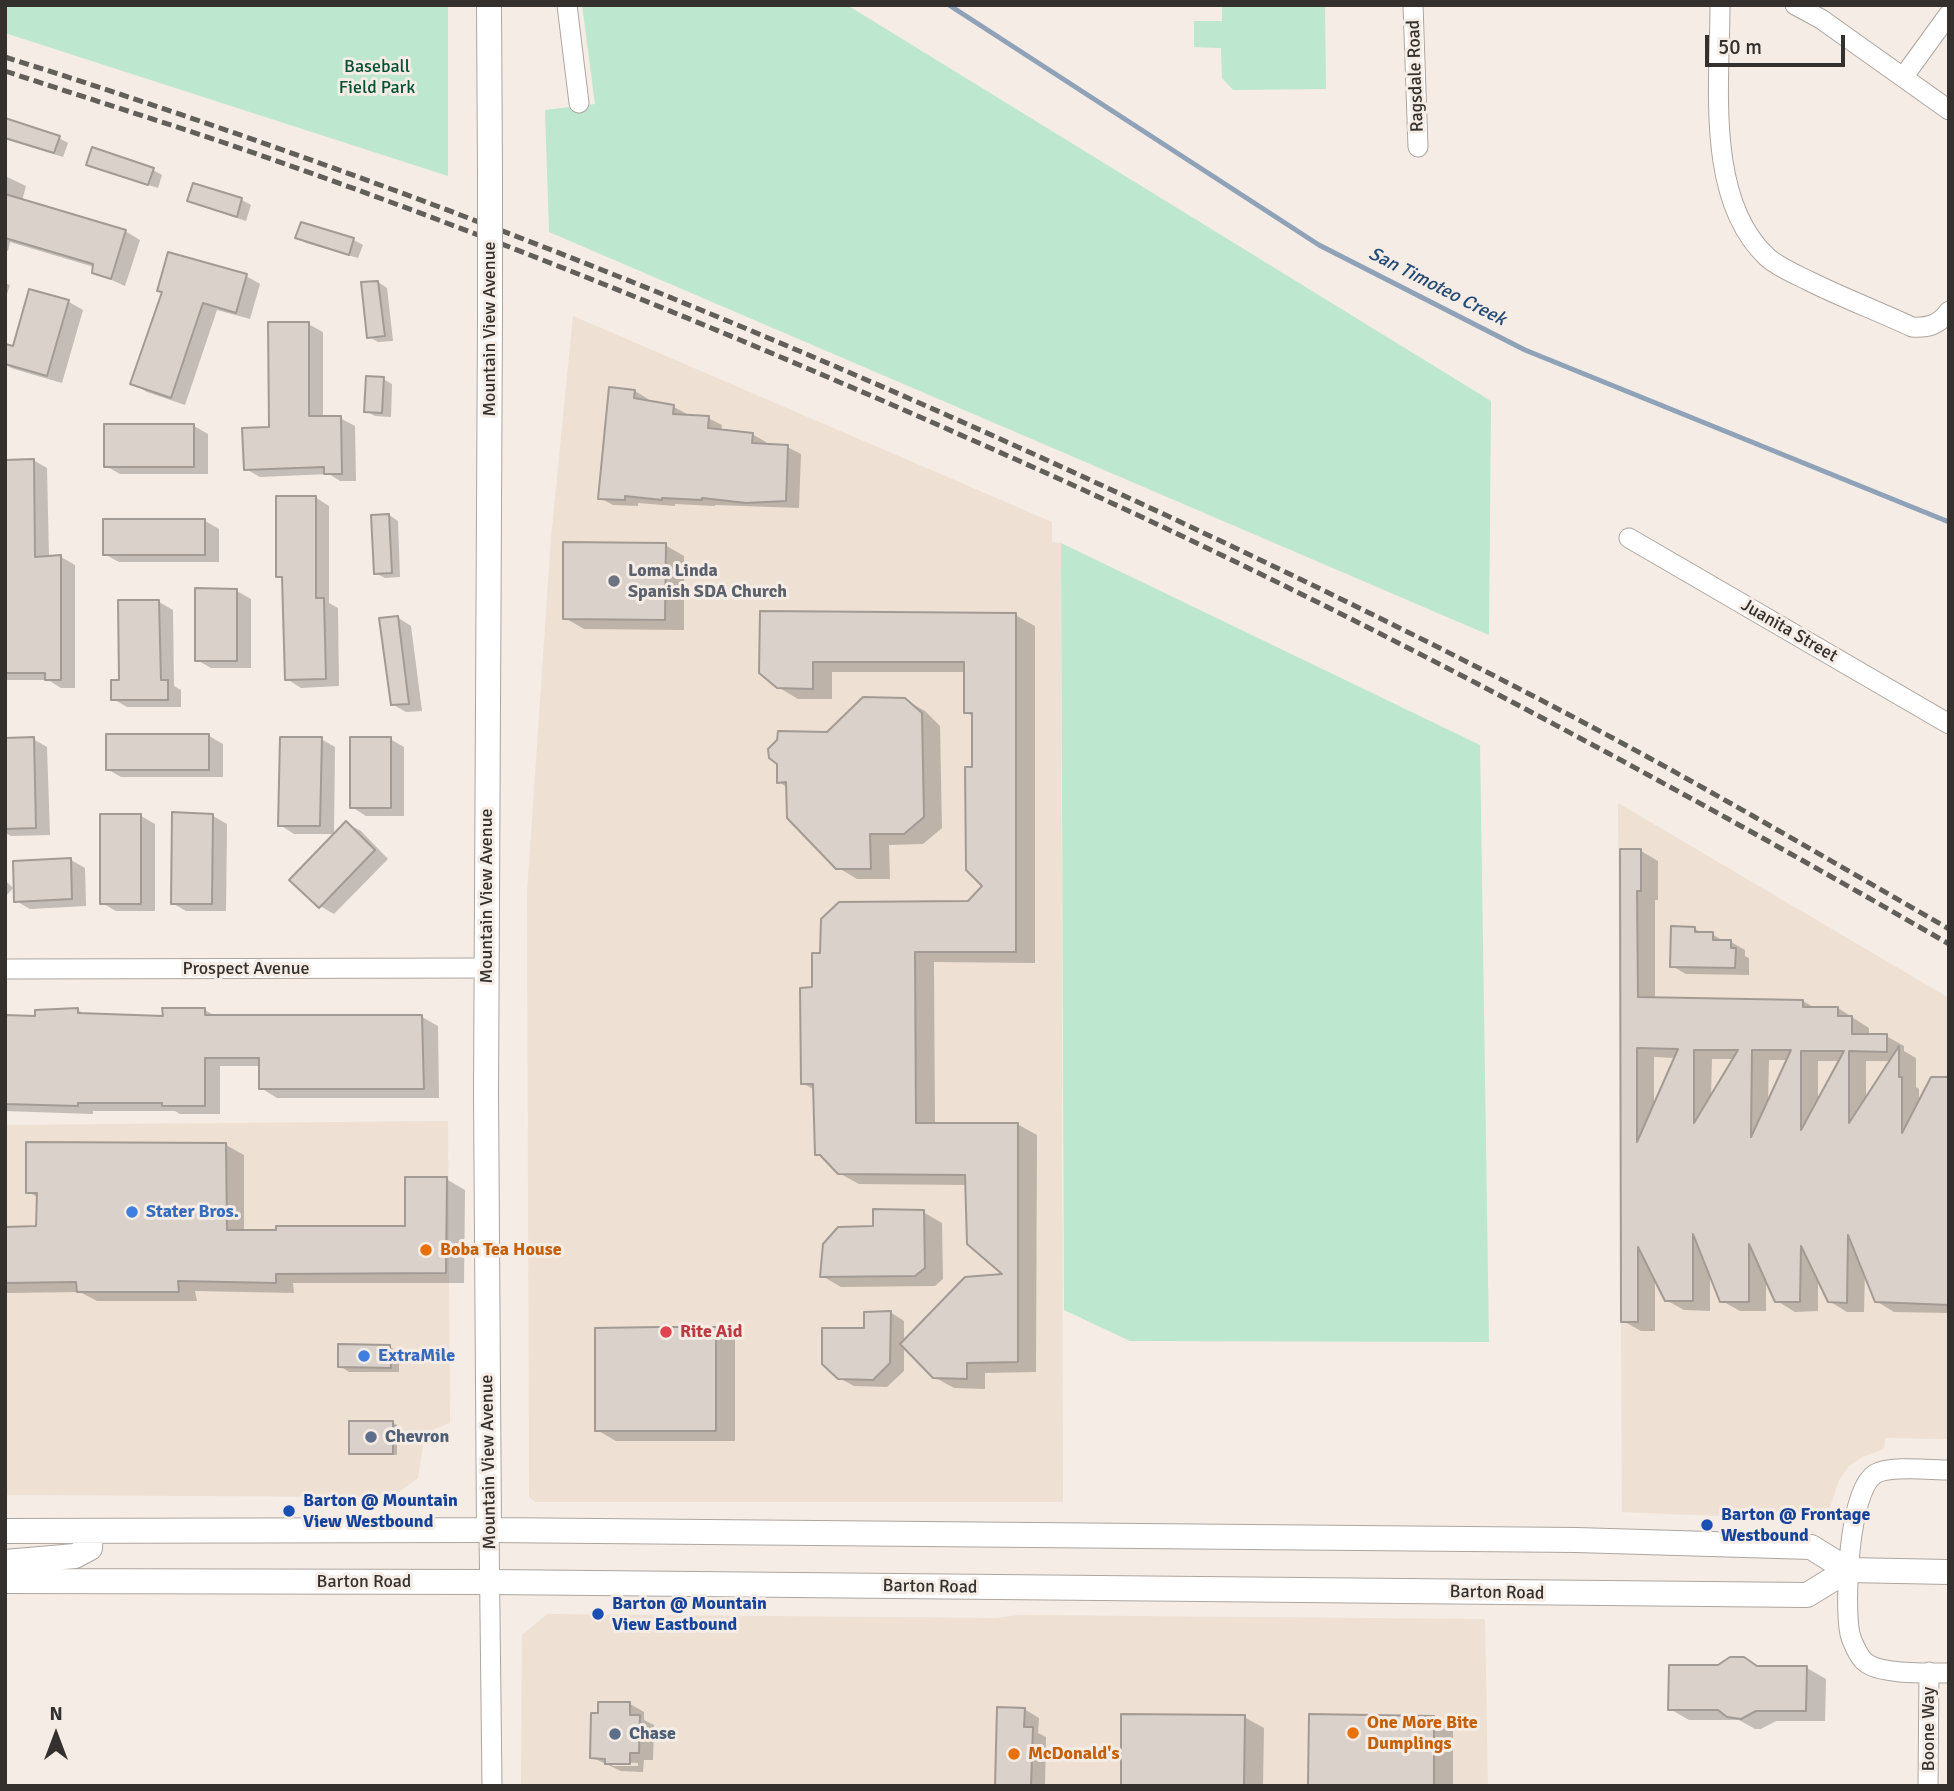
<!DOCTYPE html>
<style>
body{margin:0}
#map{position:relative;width:1954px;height:1791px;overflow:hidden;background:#f4ece5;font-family:Signika,sans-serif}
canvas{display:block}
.frame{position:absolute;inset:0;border:7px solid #33302d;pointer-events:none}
.north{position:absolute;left:21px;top:1700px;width:70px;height:70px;-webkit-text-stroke:5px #f4ece5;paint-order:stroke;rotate:0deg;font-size:19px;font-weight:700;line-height:28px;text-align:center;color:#33302d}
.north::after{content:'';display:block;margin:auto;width:24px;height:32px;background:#33302d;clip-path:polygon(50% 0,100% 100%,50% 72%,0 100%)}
.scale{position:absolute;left:1705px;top:35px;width:140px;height:32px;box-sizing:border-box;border:4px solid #33302d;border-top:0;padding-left:9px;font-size:21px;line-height:24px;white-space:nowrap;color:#33302d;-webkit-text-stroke:5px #f4ece5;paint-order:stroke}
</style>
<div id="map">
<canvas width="1954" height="1791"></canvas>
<div class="frame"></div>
<div class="north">N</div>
<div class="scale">50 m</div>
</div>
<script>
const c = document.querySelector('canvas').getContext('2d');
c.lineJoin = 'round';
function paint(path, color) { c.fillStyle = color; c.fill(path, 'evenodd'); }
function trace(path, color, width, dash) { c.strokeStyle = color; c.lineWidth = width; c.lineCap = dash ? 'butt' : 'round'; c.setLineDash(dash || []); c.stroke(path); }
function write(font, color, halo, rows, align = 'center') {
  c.font = font + ' Signika,sans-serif'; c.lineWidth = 6; c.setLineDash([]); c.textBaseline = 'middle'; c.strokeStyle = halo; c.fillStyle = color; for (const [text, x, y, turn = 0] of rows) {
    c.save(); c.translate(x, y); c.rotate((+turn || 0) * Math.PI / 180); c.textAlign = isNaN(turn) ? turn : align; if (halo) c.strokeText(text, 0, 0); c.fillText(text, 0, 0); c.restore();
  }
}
paint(new Path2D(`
 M573 316 1052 522V542L1061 543 1063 1502H535L529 1497 527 893 551 538Z
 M1618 803 1949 998V1439L1885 1438 1884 1449 1862 1457 1849 1466 1839 1480 1829 1510 1818 1520 1622 1512Z
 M448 1121 450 1423 425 1433 418 1478 392 1497 5 1495V1125Z
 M547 1614 996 1618 1019 1615 1485 1619 1488 1786H521L522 1635Z`), '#eee0d3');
paint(new Path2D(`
 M5 5H448V176L5 33Z
 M582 5H847L1491 401 1489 635 549 232 545 110 595 104Z
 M1222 5H1325L1326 89 1233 90 1222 78 1221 48 1194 47V21H1222Z
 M1061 543 1480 745 1489 1342 1130 1341 1064 1310Z`), '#bde7cf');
paint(new Path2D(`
 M5 120 59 138 68 143 63 157 5 139Z
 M88 164 153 170 162 175 158 188 97 169Z
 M5 176 26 186 22 201 125 231 140 240 125 286 94 272V267L10 242 8 251 5 250Z
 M194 185 242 200 251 205 246 221 198 205 189 200Z
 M302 224 354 240 363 245 358 258 306 243 297 237Z
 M246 276 260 284 250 319 217 310 185 405 147 392 132 383 163 293Z
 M378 282 387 288 393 341 378 342 369 337Z
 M5 283 10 285 5 300Z
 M31 291 69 302 83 310 62 383 14 369 5 365V345L14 348Z
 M308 324 323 332V418H340L355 426 356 481H340L329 474 260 477 246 469 271 429Z
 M383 379 392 384 391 417 375 416 366 411Z
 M635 391 648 399V402L674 407 687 414V416L708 418 722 425 721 431 752 434 766 442V445L787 447 801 454 799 508 715 505V506L675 504V506L638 503V506L613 505 600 498Z
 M194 426 208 434V474H120L106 466Z
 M33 460 47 468 49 558 61 557 75 565V688H61L48 680H5V461Z
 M315 497 329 506V603L338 608 339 686 301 688 287 679 284 579 278 576Z
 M389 515 398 521 400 577 385 578 375 573Z
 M205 521 219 529V562H119L104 554Z
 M665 545 684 556V630L584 629 565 618Z
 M237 591 251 599V668H211L197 660Z
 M159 602 173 610 174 686 181 690V707H127L113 699Z
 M1015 615 1035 626V963L934 962 935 1124H1017L1037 1135 1036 1372 985 1373V1389L954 1388 934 1377 904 1345V1371L887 1387 854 1386 839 1378 866 1330 890 1312 904 1321V1342L1007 1276 967 1185 859 1184 839 1173 826 1159 817 1153 815 1090 802 1083 814 989 822 955 969 903 984 886 973 769 974 717 965 712 966 672H832V699H798L778 687 761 672Z
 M397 617 411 626 422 711 406 712 392 704Z
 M905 700 925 711 940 726 942 828 923 844 889 845 890 879H857L837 867 788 788 779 782 827 733Z
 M209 736 223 744V777H121L107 769Z
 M5 739H33L47 747 50 835 11 836 5 833Z
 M321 739 335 747 334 834H294L280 825Z
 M390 739 404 747V816H366L352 807Z
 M141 816 155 824V911H116L102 903Z
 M213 816 227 824 226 911H186L172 903Z
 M346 823 361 831 388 859 334 914 320 906Z
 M1622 851H1641L1658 861V900H1655V999L1803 1001 1815 1008H1838L1869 1028V1036H1886L1904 1046V1051L1916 1058V1087L1919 1089V1103L1949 1080V1313L1894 1312 1876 1301 1865 1272 1864 1312H1847L1829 1301 1818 1277V1311L1795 1312 1777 1301 1766 1278V1311H1740L1722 1301 1710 1272V1311L1684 1310 1666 1300 1655 1277V1331H1641L1623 1321ZM1654 1057 1676 1058 1654 1108ZM1712 1059H1734L1711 1097ZM1769 1060H1788L1768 1103ZM1818 1061H1841L1818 1102ZM1866 1061H1892L1866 1100Z
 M71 860 85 868 86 906 30 909 16 901Z
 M5 880 13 888 5 897Z
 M1695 929 1704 934H1712L1725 942H1731L1745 950V956L1749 958V975L1686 974 1672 966Z
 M78 1010 86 1015 164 1018 205 1010 217 1017H422L438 1026 439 1098H277L261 1088V1066H220V1114H180L175 1111H93V1114L5 1111V1016L37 1018Z
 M226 1145 244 1155V1232L407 1228 446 1179 465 1190 464 1283H293L294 1293 195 1291 197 1301H97L80 1292 5 1293V1228H38L39 1198 28 1192Z
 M923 1212 942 1223 943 1279 935 1286 841 1287 822 1276 875 1227Z
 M715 1329 735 1340V1441H616L597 1430Z
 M390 1347 399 1352V1372H349L340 1366Z
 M393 1423 397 1425V1455H355L351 1453Z
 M1750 1662 1760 1667 1807 1668 1826 1679 1825 1721H1776L1761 1729H1755L1739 1720H1689L1670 1709 1718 1667Z
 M630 1704 644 1712V1720L654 1725 653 1760H644L643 1772 621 1771 591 1757ZM609 1762 638 1763V1766H613Z
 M1024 1709 1039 1718 1038 1733 1046 1737 1045 1786H997Z
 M1244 1717 1264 1728 1263 1786H1122Z
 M1434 1717 1453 1729V1786H1309Z`), '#0003');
trace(new Path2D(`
 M949 5 1319 245 1525 350 1949 522`), '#8fa2b8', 5);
const building = new Path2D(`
 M5 118 60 136 54 153 5 138Z
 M92 147 154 168 148 185 86 165Z
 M193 183 242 198 237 217 187 201Z
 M5 194 126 230 111 279 92 273 93 264 5 238Z
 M301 222 354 238 349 255 295 238Z
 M168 252 247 274 236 313 203 303 171 398 130 384 162 292 157 291Z
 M378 281 385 336 367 338 361 282Z
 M29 289 69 300 47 376 5 364V344L13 346Z
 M268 322H309V416H341L342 474H324V467L244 470 242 428 269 427Z
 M366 376 384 377 382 413 364 412Z
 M609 387 635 390 634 398 674 405 673 414 709 416 708 428 753 433 752 443 788 445 786 501 746 503 702 498V500L662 498V500L625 496V500L598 499Z
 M104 424H194V467H104Z
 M34 459 35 557 61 555V680H45V673H5V460Z
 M276 496H316V598H324L326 679 285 680 282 577H276Z
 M389 514 392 573 374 574 371 515Z
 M103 519H205V555H103Z
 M563 542 666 543 665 620 563 619Z
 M195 588 237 589V661H195Z
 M118 600H159L161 680H168V700H111V680H119Z
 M760 611 1016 613V952H915L916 1123H1018V1362L967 1363V1379L933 1378 900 1344 965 1277 1002 1274 967 1244 965 1175 838 1174 820 1155H815L813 1084H801L800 988 812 987V953H820L821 919 839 902 968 901 982 886 966 870 965 767H972V713H964V662H813V689L777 688 759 673Z
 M398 616 409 704 391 705 379 618Z
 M863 697 905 698 922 713 924 817 904 834H870L871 869H836L787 818 786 782 777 783V764L769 758 768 749 777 740 778 731 827 732Z
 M106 734H209V770H106Z
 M34 737 36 828 5 829V738Z
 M280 737H322L320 826H278Z
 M350 737H391V808H350Z
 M172 812 213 814 212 904H171Z
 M100 814H141V904H100Z
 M346 821 375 850 319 908 289 880Z
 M1620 849H1641V891H1637L1638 997 1803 1000V1007H1838V1016H1852V1034H1887V1052L1849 1051V1123L1899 1046V1077H1902V1133L1931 1077H1949V1305L1875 1302 1848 1235 1847 1303 1828 1302 1801 1246 1800 1302H1775L1749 1244V1302H1720L1693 1234V1301H1665L1638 1247V1322H1621ZM1637 1048 1678 1049 1637 1142ZM1694 1050H1738L1694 1123ZM1752 1050H1791L1751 1137ZM1801 1051H1844L1801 1130Z
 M71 858 72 899 14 902 13 861Z
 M1671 926 1695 927V932H1713V940H1731V948H1736L1735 968 1670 967Z
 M78 1008V1013L163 1016 162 1008H205V1015H422L424 1089H259V1058H205V1106H162V1103H78V1106L5 1104V1015L35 1016V1010Z
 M26 1142 226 1143 227 1230H276V1226H405V1177H447L446 1273 276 1274V1283L178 1281 179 1292H77L76 1282 5 1283V1227L36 1226 37 1193H26Z
 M873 1209 924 1210 925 1268 915 1276 820 1277 823 1244 838 1227 873 1226Z
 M891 1311 890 1363 873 1380 838 1379 822 1364V1328H864V1312Z
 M660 1327H716V1431H595V1328Z
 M338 1344 390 1345 391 1368 338 1367Z
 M349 1421H393V1454H349Z
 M1730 1657H1744L1757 1666H1807L1806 1711H1756L1741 1719 1727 1717 1718 1710H1668L1669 1665H1718Z
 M598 1702H630V1715H640L639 1753H630V1764H605V1759L590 1758 591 1713H598Z
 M997 1707 1025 1708 1024 1727H1033L1031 1786H995Z
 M1121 1714 1245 1715 1244 1786H1121Z
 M1309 1714 1434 1716V1786H1308Z`);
paint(building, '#d9d1ca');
trace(building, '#a29a94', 2);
const minor = new Path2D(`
 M567 5 579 103
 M1413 5 1418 147
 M1720 5C1720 83 1705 199 1767 257 1778 267 1795 274 1809 281 1843 298 1878 311 1912 327 1928 328 1939 325 1949 311
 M1795 5 1821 19 1949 110
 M1904 76 1949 14
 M1629 538 1949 724
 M5 969 486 968
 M1949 1470C1930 1470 1890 1465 1875 1474 1848 1491 1844 1605 1850 1634 1852 1642 1859 1657 1865 1662 1880 1675 1929 1673 1949 1673
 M489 1530 492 1786
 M1928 1786 1929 1672`);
const major = new Path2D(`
 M489 5 490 175
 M489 1530 486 1092 490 316
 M5 1531 489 1530 1576 1540 1811 1547 1848 1570 1949 1572
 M5 1562 75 1556 90 1548 91 1531
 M5 1581 492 1582 1807 1595 1848 1570`);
trace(minor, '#ada59f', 21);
trace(major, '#ada59f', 26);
trace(minor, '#fff', 19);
trace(major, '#fff', 24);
trace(new Path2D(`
 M5 57C367 171 720 310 1064 468 1243 550 1421 636 1594 728 1714 792 1831 861 1949 929
 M5 71C77 95 148 117 219 141 503 238 782 354 1055 477 1361 616 1658 776 1949 944`), '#625e5a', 5, [10, 5]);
const majorBridge = new Path2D(`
 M490 175V316`);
trace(majorBridge, '#ada59f', 26, []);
trace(majorBridge, '#fff', 24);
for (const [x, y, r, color] of [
 [614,581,7,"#6b7280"],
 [132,1212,7,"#3f7fe0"],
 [426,1250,7,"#e8710a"],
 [666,1332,7,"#e0444e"],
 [364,1356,7,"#3f7fe0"],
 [371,1437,7,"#5c6f8a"],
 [289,1511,7,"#1a4fb4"],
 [1707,1525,7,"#1a4fb4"],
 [598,1614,7,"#1a4fb4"],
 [1353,1733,7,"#e8710a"],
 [615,1734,7,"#5c6f8a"],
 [1014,1754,7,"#e8710a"]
]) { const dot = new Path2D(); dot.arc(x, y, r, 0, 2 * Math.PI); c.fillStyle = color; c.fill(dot); trace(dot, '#f4ece5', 2.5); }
write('18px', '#005033', '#f4ece5', [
 ["Baseball",377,67],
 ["Field Park",377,88]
]);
write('18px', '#33302d', '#f4ece5', [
 ["Ragsdale Road",1416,76,-92],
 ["Mountain View Avenue",490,329,-90],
 ["Juanita Street",1789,631,30],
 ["Mountain View Avenue",487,896,-90],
 ["Prospect Avenue",246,969],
 ["Mountain View Avenue",489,1462,-91],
 ["Barton Road",364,1582],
 ["Barton Road",930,1587,1],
 ["Barton Road",1497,1593,1],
 ["Boone Way",1929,1729,-90]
]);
write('bold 18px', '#5b616d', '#f4ece5', [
 ["Loma Linda",628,571],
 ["Spanish SDA Church",628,592]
], 'left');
write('bold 18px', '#366cbe', '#f4ece5', [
 ["Stater Bros.",146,1212],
 ["ExtraMile",378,1356]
], 'left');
write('bold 18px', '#c56008', '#f4ece5', [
 ["Boba Tea House",440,1250],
 ["One More Bite",1367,1723],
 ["Dumplings",1367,1744],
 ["McDonald's",1028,1754]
], 'left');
write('bold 18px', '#be3a42', '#f4ece5', [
 ["Rite Aid",680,1332]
], 'left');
write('bold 18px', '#4e5e75', '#f4ece5', [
 ["Chevron",385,1437],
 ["Chase",629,1734]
], 'left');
write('bold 18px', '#164399', '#f4ece5', [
 ["Barton @ Mountain",303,1501],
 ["View Westbound",303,1522],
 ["Barton @ Frontage",1721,1515],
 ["Westbound",1721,1536],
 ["Barton @ Mountain",612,1604],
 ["View Eastbound",612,1625]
], 'left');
write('italic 19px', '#234975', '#f4ece5', [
 ["San Timoteo Creek",1437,287,27]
]);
</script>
